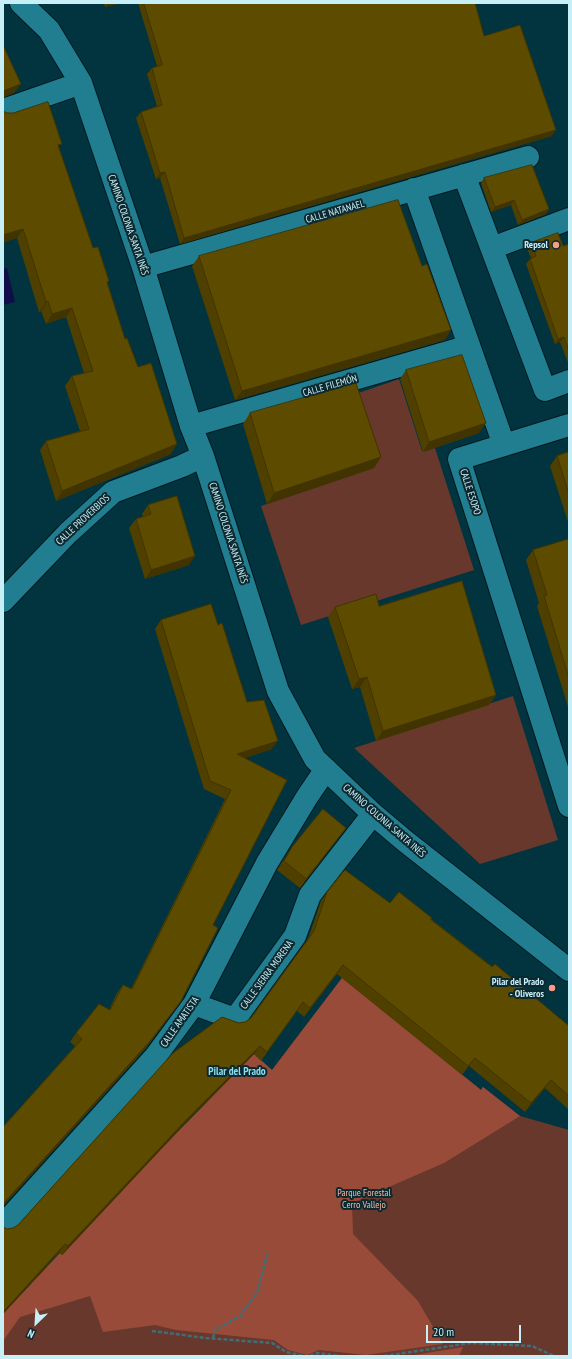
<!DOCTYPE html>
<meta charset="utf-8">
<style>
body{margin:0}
#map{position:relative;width:572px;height:1359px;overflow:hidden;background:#01343e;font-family:"PT Sans Narrow",sans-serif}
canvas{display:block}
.frame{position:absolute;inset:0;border:4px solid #c7eff8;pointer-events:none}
.north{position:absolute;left:16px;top:1303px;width:40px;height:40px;-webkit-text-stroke:3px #0d282e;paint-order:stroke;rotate:205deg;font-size:11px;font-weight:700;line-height:16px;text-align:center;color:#c7eff8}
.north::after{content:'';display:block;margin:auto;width:14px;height:18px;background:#c7eff8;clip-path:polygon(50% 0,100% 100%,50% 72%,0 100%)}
.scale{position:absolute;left:426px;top:1325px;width:95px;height:18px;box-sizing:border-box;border:2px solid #c7eff8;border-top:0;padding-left:5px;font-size:12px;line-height:14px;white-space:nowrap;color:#c7eff8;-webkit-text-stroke:3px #0d282e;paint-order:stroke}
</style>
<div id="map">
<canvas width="572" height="1359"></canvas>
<div class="frame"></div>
<div class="north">N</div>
<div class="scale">20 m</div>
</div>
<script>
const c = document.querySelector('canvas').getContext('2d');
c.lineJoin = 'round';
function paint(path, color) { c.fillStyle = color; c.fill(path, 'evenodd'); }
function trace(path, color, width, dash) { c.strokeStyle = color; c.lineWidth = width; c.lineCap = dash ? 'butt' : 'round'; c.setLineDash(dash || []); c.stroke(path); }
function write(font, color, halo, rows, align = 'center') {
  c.font = font + ' "PT Sans Narrow",sans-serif'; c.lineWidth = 4; c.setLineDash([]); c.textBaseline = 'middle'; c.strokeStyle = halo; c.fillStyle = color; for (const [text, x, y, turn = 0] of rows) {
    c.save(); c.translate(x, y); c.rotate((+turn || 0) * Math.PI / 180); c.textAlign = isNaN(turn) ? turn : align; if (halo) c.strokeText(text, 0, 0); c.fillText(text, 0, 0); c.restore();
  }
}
paint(new Path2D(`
 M399 379 422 451 435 448 474 570 301 625 261 506 374 468 350 396Z
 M513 696 558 840 480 864 354 748Z
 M342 978 481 1090 483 1087 520 1116 569 1130V1356H3V1314L60 1253 62 1255 161 1149 254 1054 272 1070Z`), '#69382d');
paint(new Path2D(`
 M342 978 481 1090 483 1087 520 1116 444 1163 352 1203 353 1234 418 1301 443 1344 366 1355 319 1350 307 1355 288 1350 274 1340 176 1330 155 1325 103 1332 90 1296 20 1317 3 1341V1314L60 1253 62 1255 161 1149 254 1054 272 1070Z
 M463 1347 459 1356H407H409Z`), '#994b3a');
paint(new Path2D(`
 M7 268 15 302 3 305V269Z`), '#0f0e4b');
const minor = new Path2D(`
 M21 3 49 30 81 83 143 267 191 426 203 456 278 691 315 759 373 814 405 841 569 970
 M3 110 81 83
 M464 175 545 390 569 381
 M414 189 504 445 459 459 569 806
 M492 248 569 219
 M143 267 528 157
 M191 426 469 346
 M504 445 569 425
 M3 601 68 533 113 492 182 466 203 456
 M194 1004 235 1019 295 936 310 895 373 814
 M3 1225 155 1057 194 1004 267 863 307 797 326 769`);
trace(minor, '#001a20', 24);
trace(new Path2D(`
 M152 1331 206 1338 272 1343 286 1352 304 1356
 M213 1338 215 1330 240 1316 257 1293 268 1252
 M310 1356 318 1353 340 1356
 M384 1356 471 1343 532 1346 554 1356`), '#3f6e78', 2.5, [4, 2]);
trace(minor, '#217e90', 22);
paint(new Path2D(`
 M104 3H121L105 7Z
 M138 3H475L484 36 552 136 180 244 160 178 156 179 136 118 141 112 157 106 147 74 152 68 157 66Z
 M59 148 93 248 107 284 125 339 171 454 56 501 40 450 46 441 80 431 65 386 72 376 84 373 66 317 46 324 41 311 39 312 17 238Z
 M484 178 549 209 546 214 518 225 511 205 491 212 481 183Z
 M531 243 563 246 569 244V365L560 342 555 344 526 264 530 259 531 258 527 248Z
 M199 256 445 340 235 400 192 266Z
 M406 370 479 433 423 452 400 379Z
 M250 413 381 457 374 468 267 504 243 424Z
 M569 452V525L550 466 557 456Z
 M148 505 189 565 145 579 129 528 136 519 143 516 142 514Z
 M569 539V710L537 606 539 603 526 560 533 550Z
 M379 606 496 695 489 705 376 741 360 687 352 689 328 617 335 607Z
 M161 620 218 625 247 702 272 749 245 758 213 925 175 1009 145 1049 3 1206V1127L75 1046 70 1042 76 1033 109 1010 117 993 123 985 131 989 225 799 204 789 155 629Z
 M346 828 300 888 277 870 292 847Z
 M327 892 390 903 431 919 569 1026V1110L545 1088 525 1112 469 1066 462 1075 337 974 304 1017 297 1011 261 1061 254 1054 181 1128 62 1255 59 1253 3 1314V1227L7 1229 13 1228 18 1225 239 1023 245 1022 251 1018 308 939 321 901Z`), '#504000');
paint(new Path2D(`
 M108 3H121L105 7Z
 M21 84 14 93 3 98V91Z
 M556 130 552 136 180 244 184 238Z
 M165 172 160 178 156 179 160 173Z
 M514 200 511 205 491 212 495 207Z
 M549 209 546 214 518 225 522 220Z
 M23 229 17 238 3 243V235Z
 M48 301 41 311 39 312 46 302Z
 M72 308 66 317 46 324 52 314Z
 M451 330 445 340 235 400 242 391Z
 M564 337 560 342 555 344 558 339Z
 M486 423 479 433 423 452 429 442Z
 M177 444 171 454 56 501 62 491Z
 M381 457 374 468 267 504 274 493Z
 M195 556 189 565 145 579 151 570Z
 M367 677 360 687 352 689 359 679Z
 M496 695 489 705 376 741 383 731Z
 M278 741 272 749 231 763 237 754Z
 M346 828 339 837 300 888 306 879Z
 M343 965 337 974 304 1017 310 1008Z
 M175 1009 145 1049 3 1206V1204Z
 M260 1046 254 1054 181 1128 62 1255 68 1246 187 1119Z
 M475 1058 469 1066 462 1075 468 1066Z
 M551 1080 545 1088 525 1112 531 1103Z
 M65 1244 59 1253 3 1314V1312Z`), '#413400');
const building = new Path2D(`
 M144 3H475L484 36 520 25 556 130 184 238 165 172 160 173 141 112 162 105 152 68 162 65Z
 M3 45 21 84 3 91Z
 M48 102 62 144 58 145 93 248 98 247 109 281 107 282 125 339 127 338 138 367 151 363 177 444 62 491 46 441 89 429 72 376 93 371 72 308 52 314 48 301 46 302 23 229 3 235V111L7 113H13Z
 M532 165 549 209 522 220 514 200 495 207 484 178Z
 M398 200 422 266 427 264 451 330 242 391 199 256Z
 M558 233 563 246 569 244V351L564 337 558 339 530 259 536 256 531 243Z
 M462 355 486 423 429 442 406 370Z
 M356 383 381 457 274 493 250 413Z
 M569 452V494L557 456Z
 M177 496 195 556 151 570 136 519 151 514 148 505Z
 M569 539V678L544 596 547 595 533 550Z
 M462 581 496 695 383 731 367 677 359 679 335 607 376 594 379 606Z
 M211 604 218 625 222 623 247 702 264 700 278 741 237 754 287 780 213 925 218 928 181 1001 151 1040 3 1204V1127L82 1039 76 1033 99 1004 110 1010 123 985 132 989 231 790 210 781 161 620Z
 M323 809 346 828 306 879 284 861 292 847Z
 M345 870 390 903 399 892 432 918 430 919 492 967 495 964 569 1026V1096L551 1080 531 1103 475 1058 468 1066 343 965 310 1008 303 1002 267 1052 260 1046 187 1119 68 1246 65 1244 3 1312V1227L7 1229 13 1228 18 1225 173 1053 222 1017 239 1023 245 1022 251 1018 314 931 327 892Z`);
paint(building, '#5d4b00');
trace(building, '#413400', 1);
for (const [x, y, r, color] of [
 [556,245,4,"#f49e8a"],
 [552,988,4,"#f49e8a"]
]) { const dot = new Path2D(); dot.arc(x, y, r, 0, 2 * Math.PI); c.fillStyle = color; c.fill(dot); trace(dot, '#0d282e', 1.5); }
write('10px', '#c7eff8', '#0d282e', [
 ["CALLE NATANAEL",335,212,-16],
 ["CAMINO COLONIA SANTA INÉS",128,225,71],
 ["CALLE FILEMÓN",330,386,-16],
 ["CALLE ESOPO",470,492,72],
 ["CALLE PROVERBIOS",83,520,-43],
 ["CAMINO COLONIA SANTA INÉS",228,533,72],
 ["CAMINO COLONIA SANTA INÉS",384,821,41],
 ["CALLE SIERRA MORENA",267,975,-54],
 ["CALLE AMATISTA",180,1022,-55]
]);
write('bold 10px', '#c7eff8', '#0d282e', [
 ["Repsol",548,245],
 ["Pilar del Prado",544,982],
 ["- Oliveros",544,994]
], 'right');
write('10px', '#fab6a6', '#0d282e', [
 ["Parque Forestal",364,1193],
 ["Cerro Vallejo",364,1205]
]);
write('bold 11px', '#8adff3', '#0d282e', [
 ["Pilar del Prado",237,1072]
]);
</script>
